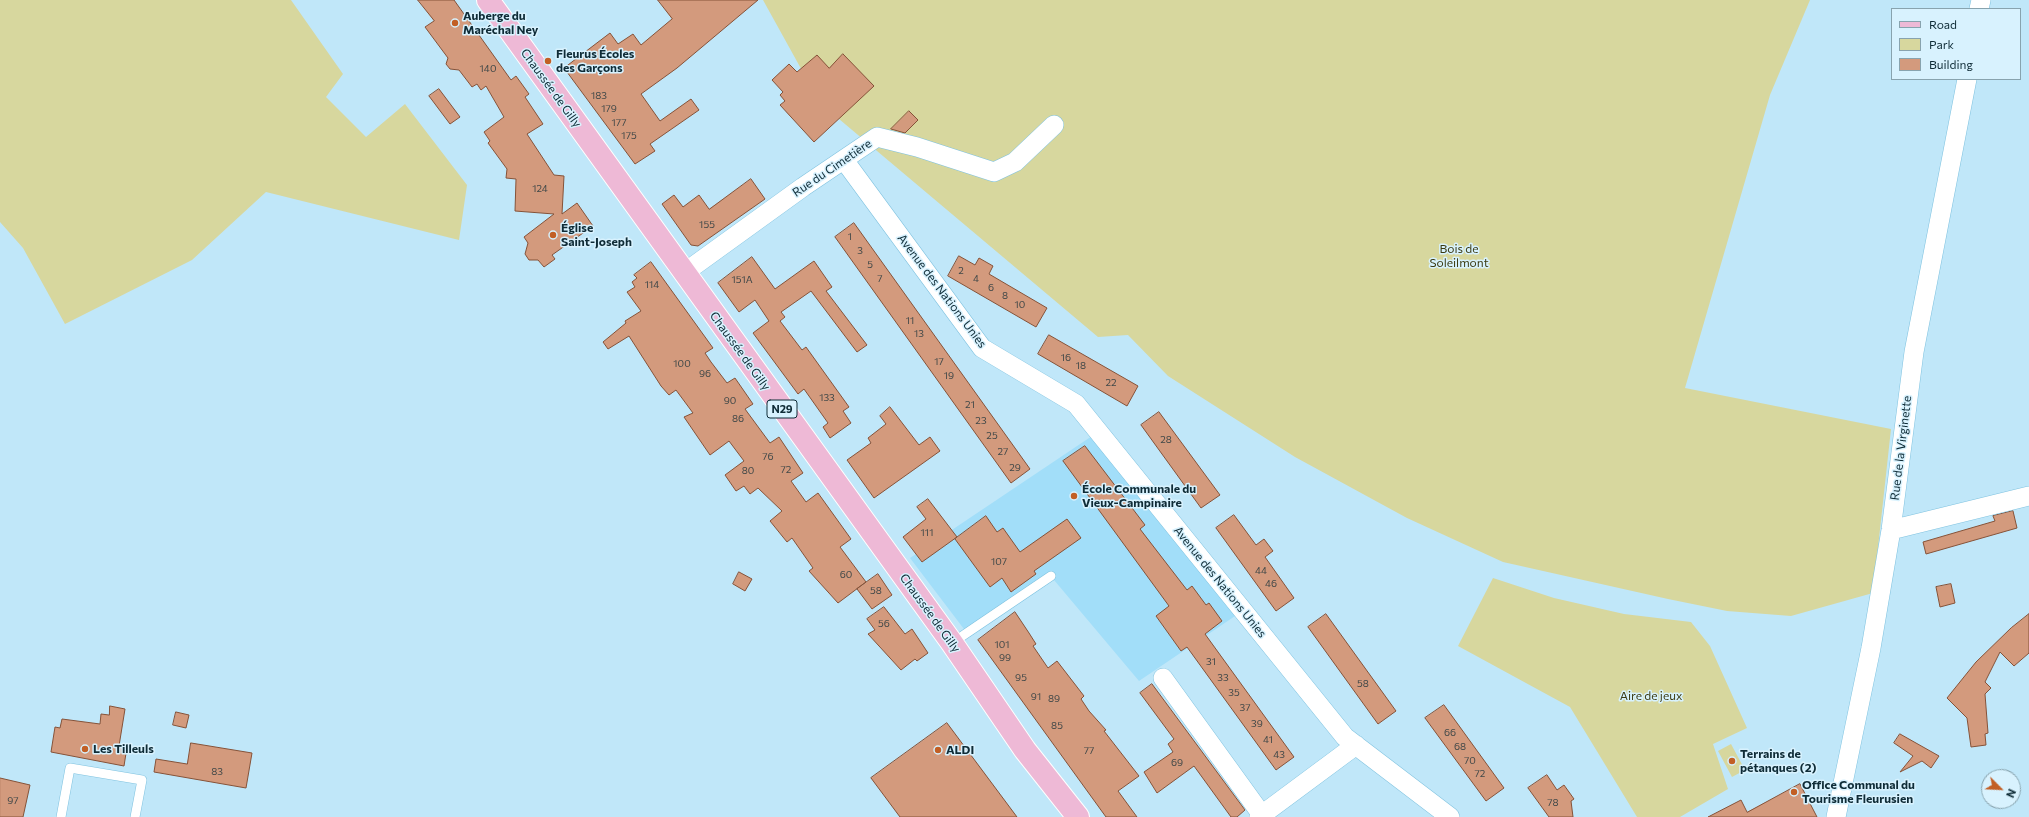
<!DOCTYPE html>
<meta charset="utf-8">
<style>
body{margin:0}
#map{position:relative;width:2029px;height:817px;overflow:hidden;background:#c0e7f9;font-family:Commissioner,sans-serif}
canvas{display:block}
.legend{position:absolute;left:1891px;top:8px;width:130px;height:72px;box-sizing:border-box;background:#d8f2fe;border:1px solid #88a3ae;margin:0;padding:5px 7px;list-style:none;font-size:12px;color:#0f2c37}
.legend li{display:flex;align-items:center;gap:8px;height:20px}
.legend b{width:20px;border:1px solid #88a3ae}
.north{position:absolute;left:1981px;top:769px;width:40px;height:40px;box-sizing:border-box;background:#d8f2fe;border:1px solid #88a3ae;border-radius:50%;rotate:114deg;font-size:11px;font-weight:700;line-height:16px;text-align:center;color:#0f2c37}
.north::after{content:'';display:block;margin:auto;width:14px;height:18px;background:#c25f25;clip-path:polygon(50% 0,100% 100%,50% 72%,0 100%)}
</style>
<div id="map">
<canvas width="2029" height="817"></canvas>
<ul class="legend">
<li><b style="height:5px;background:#eeb9d6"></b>Road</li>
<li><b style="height:11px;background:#d7d79e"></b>Park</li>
<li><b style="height:11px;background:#d39a7d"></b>Building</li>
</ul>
<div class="north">N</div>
</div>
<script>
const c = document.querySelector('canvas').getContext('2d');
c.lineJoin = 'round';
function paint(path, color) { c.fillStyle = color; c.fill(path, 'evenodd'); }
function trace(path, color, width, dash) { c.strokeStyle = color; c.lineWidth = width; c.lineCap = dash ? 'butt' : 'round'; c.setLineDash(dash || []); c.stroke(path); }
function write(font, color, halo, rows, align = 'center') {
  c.font = font + ' Commissioner,sans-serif'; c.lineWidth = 3; c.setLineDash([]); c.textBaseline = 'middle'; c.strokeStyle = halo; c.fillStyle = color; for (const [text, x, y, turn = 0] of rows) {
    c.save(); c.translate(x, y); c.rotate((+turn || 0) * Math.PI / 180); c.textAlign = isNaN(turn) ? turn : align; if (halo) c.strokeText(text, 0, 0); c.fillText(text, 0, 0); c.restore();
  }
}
paint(new Path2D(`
 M1095 434 1241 612 1139 681 1054 580 970 637 910 558Z`), '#a2def9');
paint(new Path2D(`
 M0 0H291L343 74 326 97 366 137 405 104 467 185 459 240 266 192 192 260 65 324 23 248 0 222Z
 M763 0H1810L1770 95 1685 388 1891 429 1873 593 1791 616 1727 611 1668 599 1503 562 1407 518 1295 457 1168 376 1128 335 1098 337 820 103Z
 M1493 578 1554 598 1624 614 1691 622 1710 646 1747 728 1713 744 1728 789 1680 817H1637L1570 707 1458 646Z
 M1731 744 1745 770 1732 777 1718 751Z`), '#d7d79e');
const building = new Path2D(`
 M418 0H454L511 80 516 76 529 94 525 97 543 124 527 134 554 175 564 176 562 214 577 203 593 226 552 255 555 259 544 267 538 260H529L525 254 528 243 524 237 554 214 515 211 516 179 506 178 507 169 488 143 490 141 484 132 504 117 486 86 481 90 477 84 472 87 459 70 450 69 446 64 448 58 425 27 434 21Z
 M658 0H758L677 68 641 94 660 121 691 99 699 110 650 144 655 151 635 164 564 68 610 33 618 44 633 34 641 45 672 19Z
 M843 54 874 86 814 142 780 105 785 101 780 95 783 92 772 80 789 64 797 72 817 55 829 68Z
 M439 89 460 117 450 124 429 96Z
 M909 111 918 120 905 133 891 129Z
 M751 179 765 199 698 246 691 245 662 204 674 195 683 207 699 195 709 209Z
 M854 223 1030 469 1011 483 835 237Z
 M959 256 975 265 979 258 993 266 989 274 1047 308 1036 327 948 276Z
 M752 257 775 289 814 261 832 287 826 291 867 345 857 352 811 291 781 312 785 317 780 321 802 350 806 347 849 407 843 411 851 423 830 438 823 427 828 423 804 389 798 394 753 333 769 321 755 300 739 312 718 283Z
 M651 262 713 348 705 353 711 362 727 383 735 378 753 404 745 409 770 443 779 437 803 473 791 481 806 502 818 493 851 539 840 547 866 582 838 603 809 571 813 568 792 538 787 542 770 521 782 511 758 488 750 494 744 486 736 491 725 475 744 461 729 441 710 455 684 417 693 413 676 390 669 395 661 386 629 336 608 349 603 342 626 323 625 321 641 311 627 292 635 287 632 282 637 278 634 275Z
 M1049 335 1138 386 1127 406 1038 354Z
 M890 407 919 445 930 437 940 451 874 498 847 460 871 443 868 438 886 424 880 416Z
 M1159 412 1220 495 1201 508 1141 425Z
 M1085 446 1145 525 1140 529 1187 590 1192 586 1206 605 1209 603 1222 621 1205 634 1294 757 1276 770 1187 647 1181 651 1156 616 1169 606 1063 461Z
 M928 499 957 537 922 562 903 537 926 519 917 507Z
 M2013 511 2017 528 1926 554 1923 542 1995 521 1993 516Z
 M1234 515 1256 545 1264 539 1273 551 1265 557 1294 598 1276 611 1216 528Z
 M986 516 997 532 1003 528 1020 552 1067 519 1081 538 1034 571 1036 574 1011 592 1002 578 990 587 955 539Z
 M739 572 752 579 745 591 733 584Z
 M878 574 892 595 872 609 857 589Z
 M1951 584 1955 603 1940 607 1936 587Z
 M884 607 905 634 912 629 928 653 917 661 915 659 901 670 868 634 875 630 867 619Z
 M1015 612 1029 633 1036 644 1033 646 1048 668 1057 661 1084 696 1081 699 1089 711 1106 730 1104 731 1139 776 1118 791 1137 817H1106L978 640Z
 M1326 614 1396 711 1378 724 1308 627Z
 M2029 614V653L2014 666 2000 652 1985 682 1991 688 1985 694 1988 733 1985 734 1986 745 1971 747 1967 718 1947 698 1976 662 2011 628Z
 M1152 684 1245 810 1237 817H1231L1194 766 1157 793 1144 772 1173 752 1168 744 1174 739 1140 693Z
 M1444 705 1504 788 1486 801 1425 718Z
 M110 706 125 709 119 746 127 747 124 766 51 752 55 727 60 728 62 719 100 724 101 714 109 715Z
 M176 712 189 715 186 728 173 725Z
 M947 723 1017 817H900L871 778Z
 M1900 734 1939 756 1931 768 1922 761 1900 772 1913 756 1894 743Z
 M191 743 252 753 246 788 154 772 156 759 187 764Z
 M1547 775 1557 790 1564 785 1574 799 1571 801 1573 817H1549L1528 788Z
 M0 778 30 785 23 817H0Z
 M1800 784 1817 817H1708L1741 800 1747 812Z`);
paint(building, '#d39a7d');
trace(building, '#855238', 1);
const service = new Path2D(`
 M952 643 1051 576
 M61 817 70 768 142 780 135 817`);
const minor = new Path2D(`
 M1979 9 1981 0
 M844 160 982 348 1076 404 1345 737 1450 817
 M684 273 803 187 877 137 917 147 994 172 1015 162 1054 125
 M1891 530 2029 496
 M1163 678 1262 815
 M1259 817 1356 745
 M1836 817 1871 648 1891 530 1914 352 1967 79`);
const primary = new Path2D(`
 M488 0 952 643 1025 750 1078 817`);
trace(service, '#7fc2df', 10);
trace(minor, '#7fc2df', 20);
trace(primary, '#fff', 24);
trace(service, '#fff', 9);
trace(minor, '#fff', 19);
trace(primary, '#eeb9d6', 22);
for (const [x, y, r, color] of [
 [455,23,4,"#c25f25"],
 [548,61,4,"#c25f25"],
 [553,235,4,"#c25f25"],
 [1074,496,4,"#c25f25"],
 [85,749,4,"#c25f25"],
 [938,750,4,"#c25f25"],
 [1732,761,4,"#c25f25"],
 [1794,792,4,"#c25f25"]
]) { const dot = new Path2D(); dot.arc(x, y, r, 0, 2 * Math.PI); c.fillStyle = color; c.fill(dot); trace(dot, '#d8f2fe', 1.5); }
write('10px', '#404848', null, [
 ["140",488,69],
 ["183",599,96],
 ["179",609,109],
 ["177",619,123],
 ["175",629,136],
 ["124",540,189],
 ["155",707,225],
 ["1",850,237],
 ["3",860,251],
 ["5",870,265],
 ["2",961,271],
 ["7",880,279],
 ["4",976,279],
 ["151A",742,280],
 ["114",652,285],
 ["6",991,288],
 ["8",1005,296],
 ["10",1020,305],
 ["11",910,321],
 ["13",919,334],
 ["16",1066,358],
 ["17",939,362],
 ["100",682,364],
 ["18",1081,366],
 ["96",705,374],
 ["19",949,376],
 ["22",1111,383],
 ["133",827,398],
 ["90",730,401],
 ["21",970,405],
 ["86",738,419],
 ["23",981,421],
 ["25",992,436],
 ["28",1166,440],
 ["27",1003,452],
 ["76",768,457],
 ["29",1015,468],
 ["72",786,470],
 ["80",748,471],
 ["111",927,533],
 ["107",999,562],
 ["44",1261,571],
 ["60",846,575],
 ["46",1271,584],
 ["58",876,591],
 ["56",884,624],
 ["101",1002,645],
 ["99",1005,658],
 ["31",1211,662],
 ["95",1021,678],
 ["33",1223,678],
 ["58",1363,684],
 ["35",1234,693],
 ["91",1036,697],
 ["89",1054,699],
 ["37",1245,708],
 ["39",1257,724],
 ["85",1057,726],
 ["66",1450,733],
 ["41",1268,740],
 ["68",1460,747],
 ["77",1089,751],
 ["43",1279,755],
 ["70",1470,761],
 ["69",1177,763],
 ["83",217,772],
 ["72",1480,774],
 ["97",13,801],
 ["78",1553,803]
]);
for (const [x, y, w] of [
 [782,409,30]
]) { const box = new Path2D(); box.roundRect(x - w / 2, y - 9, w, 18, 3); c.fillStyle = '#d8f2fe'; c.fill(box); trace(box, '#0f2c37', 1); }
write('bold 11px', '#0f2c37', null, [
 ["N29",782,409]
]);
write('bold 12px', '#0f2c37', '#d8f2fe', [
 ["Auberge du",463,16],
 ["Maréchal Ney",463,30],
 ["Fleurus Écoles",556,54],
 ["des Garçons",556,68],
 ["Église",561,228],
 ["Saint-Joseph",561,242],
 ["École Communale du",1082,489],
 ["Vieux-Campinaire",1082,503],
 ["Les Tilleuls",93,749],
 ["ALDI",946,750],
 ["Terrains de",1740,754],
 ["pétanques (2)",1740,768],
 ["Office Communal du",1802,785],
 ["Tourisme Fleurusien",1802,799]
], 'left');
write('12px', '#0f2c37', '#d8f2fe', [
 ["Chaussée de Gilly",551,88,54],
 ["Rue du Cimetière",832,168,-34],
 ["Avenue des Nations Unies",942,291,53],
 ["Chaussée de Gilly",740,351,54],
 ["Rue de la Virginette",1901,448,-83],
 ["Avenue des Nations Unies",1220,582,51],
 ["Chaussée de Gilly",930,613,54]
]);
write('12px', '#3b3a10', '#d8f2fe', [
 ["Bois de",1459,249],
 ["Soleilmont",1459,263],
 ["Aire de jeux",1651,696]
]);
</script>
